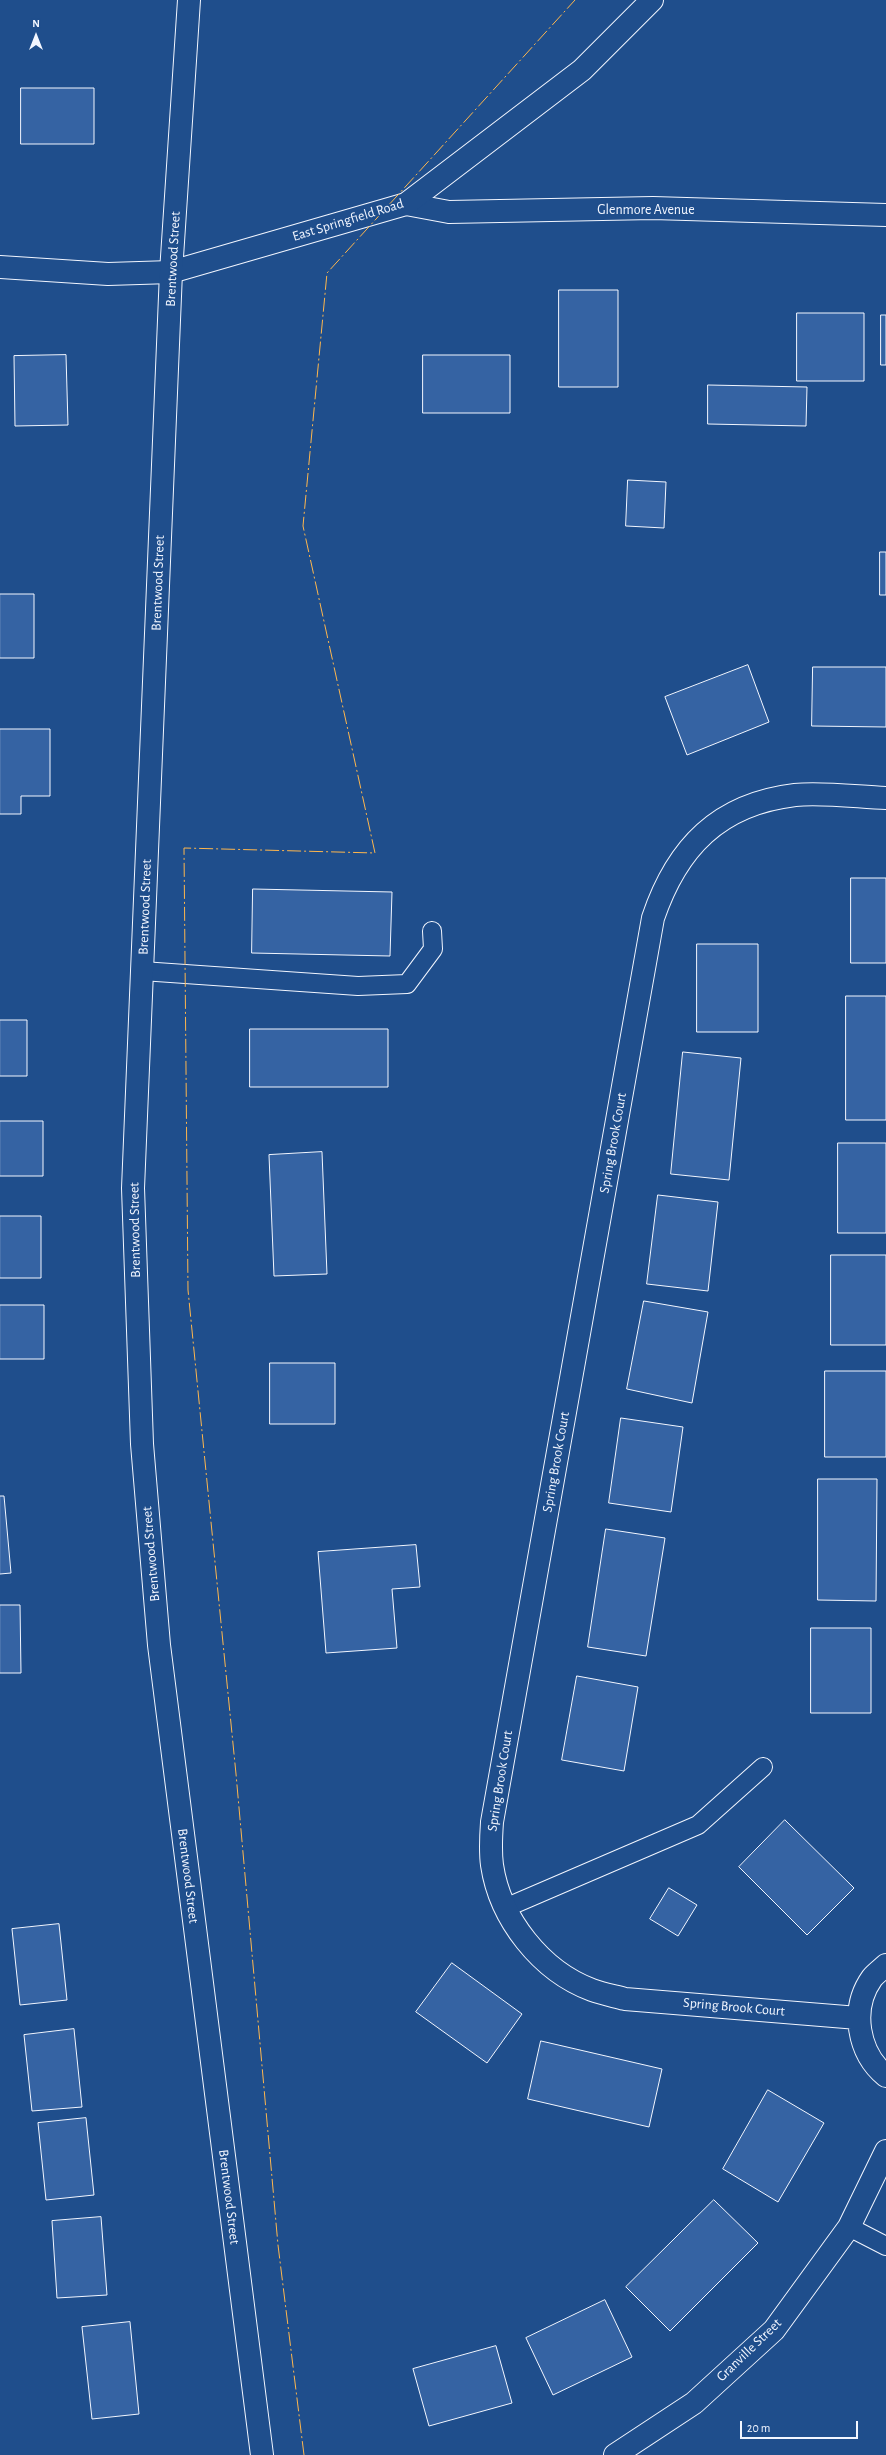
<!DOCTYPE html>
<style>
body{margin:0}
#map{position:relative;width:886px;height:2455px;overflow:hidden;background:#1f4e8c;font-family:"Alegreya Sans",sans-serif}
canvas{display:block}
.north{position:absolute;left:16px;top:16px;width:40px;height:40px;-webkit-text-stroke:3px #1f4e8c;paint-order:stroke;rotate:0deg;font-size:11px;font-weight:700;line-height:16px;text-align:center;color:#f2f6ff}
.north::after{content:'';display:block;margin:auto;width:14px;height:18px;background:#f2f6ff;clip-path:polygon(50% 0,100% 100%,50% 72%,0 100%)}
.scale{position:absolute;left:740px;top:2421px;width:118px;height:18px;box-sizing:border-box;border:2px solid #f2f6ff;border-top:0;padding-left:5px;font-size:12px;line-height:14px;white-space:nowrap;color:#f2f6ff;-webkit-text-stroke:3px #1f4e8c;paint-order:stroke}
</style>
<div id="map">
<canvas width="886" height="2455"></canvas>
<div class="north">N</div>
<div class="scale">20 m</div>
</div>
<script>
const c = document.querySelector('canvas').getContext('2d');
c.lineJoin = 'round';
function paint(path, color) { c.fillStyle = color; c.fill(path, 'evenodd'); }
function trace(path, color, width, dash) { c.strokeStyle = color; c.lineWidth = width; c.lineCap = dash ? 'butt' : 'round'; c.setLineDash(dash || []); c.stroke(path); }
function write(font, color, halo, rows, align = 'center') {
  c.font = font + ' "Alegreya Sans",sans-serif'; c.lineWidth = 3; c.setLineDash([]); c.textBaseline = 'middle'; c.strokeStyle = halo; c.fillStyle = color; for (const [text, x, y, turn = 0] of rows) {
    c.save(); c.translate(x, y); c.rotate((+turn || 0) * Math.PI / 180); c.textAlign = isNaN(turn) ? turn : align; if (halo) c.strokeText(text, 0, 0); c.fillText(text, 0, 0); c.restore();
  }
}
const building = new Path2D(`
 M21 88H94V144H21Z
 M559 290H618V387H559Z
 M797 313H864V381H797Z
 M881 315H886V365H881Z
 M66 355 68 425 15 426 14 356Z
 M423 355H510V413H423Z
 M708 385 807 387 806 426 708 424Z
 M628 480 666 482 664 528 626 526Z
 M880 552H886V595H880Z
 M0 594H34V658H0Z
 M748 665 769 722 687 755 665 697Z
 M813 667H886V727L812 726Z
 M0 729H50V796H21V814H0Z
 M851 878H886V963H851Z
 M253 889 392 892 390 956 252 953Z
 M697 944H758V1032H697Z
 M846 996H886V1120H846Z
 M0 1020H27V1076H0Z
 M250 1029H388V1087H250Z
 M683 1052 741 1058 729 1180 671 1174Z
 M0 1121H43V1176H0Z
 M838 1143H886V1233H838Z
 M322 1152 327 1274 274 1276 269 1155Z
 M658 1195 718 1202 708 1291 647 1284Z
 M0 1216H41V1278H0Z
 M831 1255H886V1345H831Z
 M644 1301 708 1312 692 1403 627 1389Z
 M0 1305H44V1359H0Z
 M270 1363H335V1424H270Z
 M825 1371H886V1457H825Z
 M621 1418 683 1427 671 1512 609 1503Z
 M818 1479H877L876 1601 818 1600Z
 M0 1496H4L11 1573 0 1574Z
 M606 1529 665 1538 646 1656 588 1647Z
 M416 1545 420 1587 392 1589 397 1648 326 1653 318 1552Z
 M0 1605H20L21 1673H0Z
 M811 1628H871V1713H811Z
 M577 1676 638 1687 624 1771 562 1760Z
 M785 1820 854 1888 807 1935 739 1867Z
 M669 1888 697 1905 678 1936 650 1919Z
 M59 1924 67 2000 20 2005 12 1929Z
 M452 1963 522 2014 487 2063 416 2012Z
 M74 2029 82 2107 32 2111 24 2035Z
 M541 2041 662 2069 649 2127 528 2099Z
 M768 2090 824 2123 778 2202 723 2169Z
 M86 2118 94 2195 46 2200 38 2123Z
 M714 2200 758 2243 670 2331 626 2287Z
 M101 2217 107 2295 57 2298 52 2221Z
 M605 2300 632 2357 553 2395 526 2338Z
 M130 2322 139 2414 92 2419 82 2327Z
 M496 2346 512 2403 429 2426 413 2369Z`);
paint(building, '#3563a3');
trace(building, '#f2f6ff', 1);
const service = new Path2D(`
 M142 971 358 986 407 984 433 949 432 931
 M505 1908 698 1825 763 1767
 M849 2227 886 2246`);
const minor = new Path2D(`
 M406 204 449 212 653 208 886 215
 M886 1965C882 1969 876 1973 872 1978 850 2009 858 2053 886 2076
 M858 2018 625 1999C614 1996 603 1994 592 1990 541 1971 500 1919 492 1865 490 1850 491 1836 492 1822L653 918C677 847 719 804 795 795 821 792 859 797 886 798
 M615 2455 694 2403 774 2330 849 2227 886 2151`);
const tertiary = new Path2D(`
 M0 267 108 274 171 272 406 204 582 70 652 0`);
const secondary = new Path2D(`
 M189 0 171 272 133 1188 142 1444 159 1645 262 2455`);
trace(service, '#f2f6ff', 20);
trace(minor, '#f2f6ff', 24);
trace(tertiary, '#f2f6ff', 24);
trace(secondary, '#f2f6ff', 24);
trace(service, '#1f4e8c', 18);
trace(minor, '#1f4e8c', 22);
trace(tertiary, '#1f4e8c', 22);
trace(secondary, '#1f4e8c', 22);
trace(new Path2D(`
 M304 2455 278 2245 236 1774 188 1290 184 848 375 853 303 526 327 273 575 0`), '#ffb74d', 1, [14, 3, 2, 3]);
write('14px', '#f2f6ff', '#1f4e8c', [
 ["Glenmore Avenue",646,210],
 ["East Springfield Road",348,220,-17],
 ["Brentwood Street",173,259,-87],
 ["Brentwood Street",158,583,-88],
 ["Brentwood Street",145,907,-88],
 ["Spring Brook Court",613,1143,-80],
 ["Brentwood Street",135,1230,-91],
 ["Spring Brook Court",556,1462,-80],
 ["Brentwood Street",151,1554,-95],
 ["Spring Brook Court",500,1781,-81],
 ["Brentwood Street",188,1876,83],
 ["Spring Brook Court",734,2007,5],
 ["Brentwood Street",229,2197,83],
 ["Granville Street",749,2350,-44]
]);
</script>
